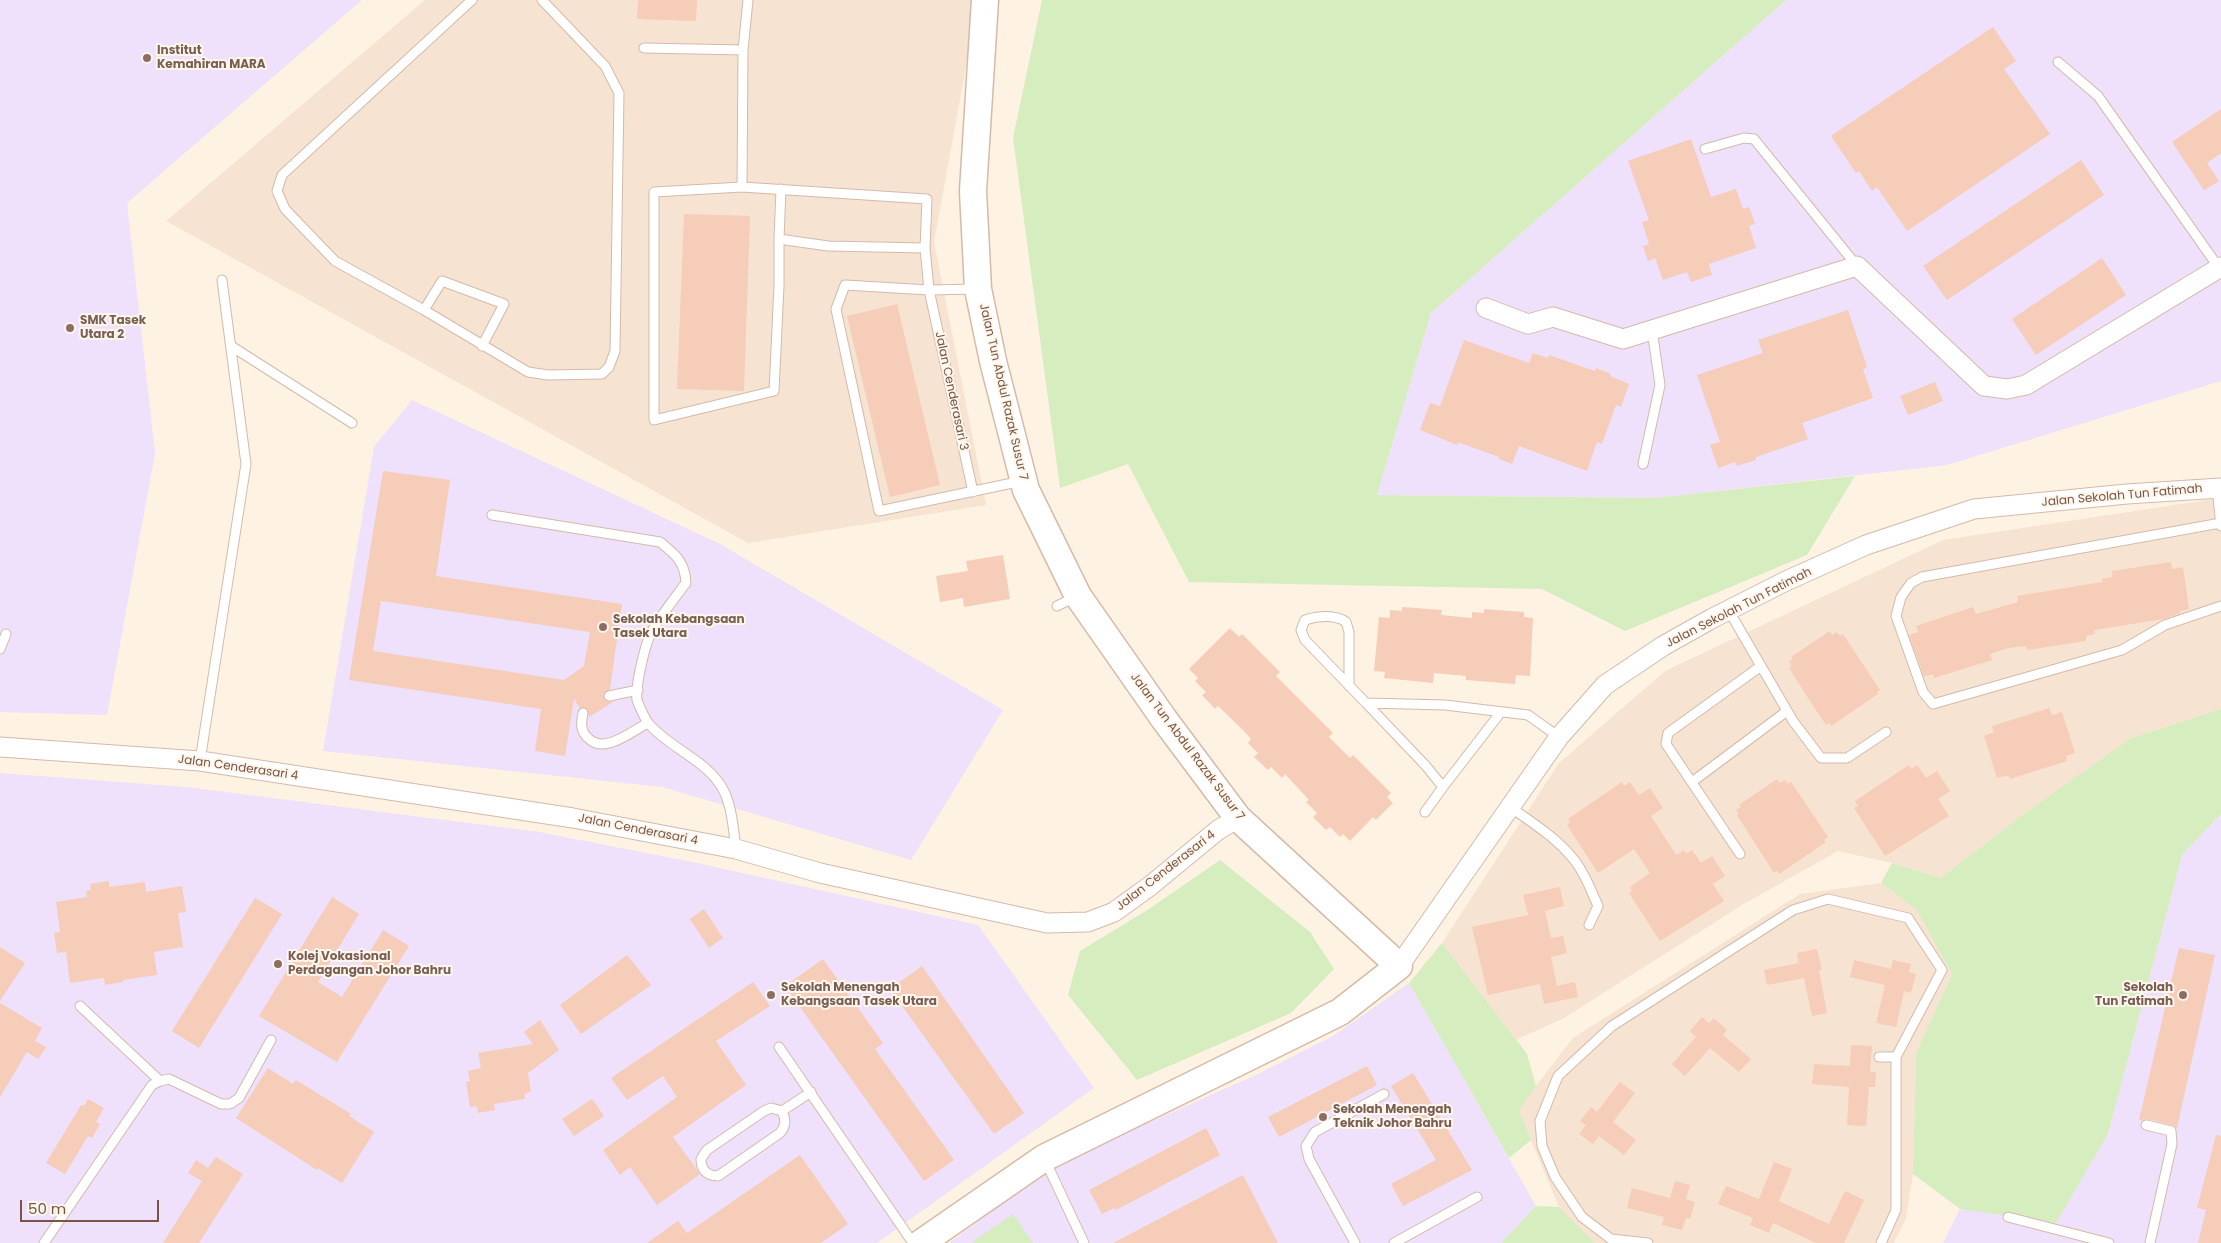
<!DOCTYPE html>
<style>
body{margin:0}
#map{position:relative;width:2221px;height:1243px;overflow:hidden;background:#fef2e3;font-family:Poppins,sans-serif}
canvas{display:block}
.scale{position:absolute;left:20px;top:1200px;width:139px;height:22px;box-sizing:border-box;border:2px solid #795546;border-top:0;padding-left:6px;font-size:15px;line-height:18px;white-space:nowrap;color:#795546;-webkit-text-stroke:4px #fff6ec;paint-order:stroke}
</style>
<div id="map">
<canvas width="2221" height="1243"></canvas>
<div class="scale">50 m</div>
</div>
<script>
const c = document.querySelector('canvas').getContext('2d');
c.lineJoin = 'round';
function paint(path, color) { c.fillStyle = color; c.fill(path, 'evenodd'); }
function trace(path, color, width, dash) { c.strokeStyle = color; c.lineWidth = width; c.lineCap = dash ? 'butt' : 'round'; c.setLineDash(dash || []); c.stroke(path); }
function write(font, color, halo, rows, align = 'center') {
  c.font = font + ' Poppins,sans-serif'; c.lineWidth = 4; c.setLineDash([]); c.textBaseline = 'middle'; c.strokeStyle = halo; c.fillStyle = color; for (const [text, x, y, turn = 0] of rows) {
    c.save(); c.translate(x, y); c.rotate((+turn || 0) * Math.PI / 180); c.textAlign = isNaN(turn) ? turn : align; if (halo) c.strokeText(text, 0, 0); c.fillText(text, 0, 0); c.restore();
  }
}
paint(new Path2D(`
 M425 0H978L934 242 986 505 748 543 166 221Z
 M2221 498V709L2131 738 2025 813 1941 878 1892 863 1838 851 1742 905 1564 1018 1516 1040 1442 943 1559 763 1665 671 1943 540Z
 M1881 883 1916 909 1952 974 1916 1053 1913 1174 1906 1218 1894 1243H1595L1559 1207 1518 1109 1573 1038 1800 894Z`), '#f7e3d1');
paint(new Path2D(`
 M0 0H362L127 203 155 453 107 715 0 712Z
 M1786 0H2221V381L1947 465 1655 498 1377 495 1431 313Z
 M412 400 720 544 1003 710 911 860 662 787 323 751 374 447Z
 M0 773 186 787 539 832 692 862 978 925 1094 1088 877 1243H0Z
 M2221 814V1243H1943L1960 1209 2056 1222 2108 1134 2182 855Z
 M1409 983 1536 1206 1501 1243H949L1059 1162 1256 1075 1333 1036Z`), '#efe0fb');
paint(new Path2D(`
 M1042 0H1786L1431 313 1377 495 1655 498 1855 476 1807 555 1625 631 1542 589 1189 582 1128 464 1060 488 1013 138Z
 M2221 709V814L2182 855 2108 1134 2056 1223 1960 1209 1913 1174 1916 1053 1952 974 1916 909 1881 883 1892 863 1941 878 2025 813 2131 738Z
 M1220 860 1310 932 1334 969 1291 1013 1137 1080 1068 995 1080 951 1149 909Z
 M1442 943 1527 1054 1536 1086 1519 1110 1531 1140 1509 1158 1409 983Z
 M1536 1206 1559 1207 1595 1243H1501Z
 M1013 1214 1033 1243H971Z`), '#d6edc0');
paint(new Path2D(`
 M638 0H697L696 21 637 19Z
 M1993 27 2016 61 2004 69 2050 134 1907 231 1877 187 1872 191 1859 171 1856 173 1831 136Z
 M2221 109V153L2207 163 2219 181 2204 190 2172 142Z
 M1691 139 1711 197 1736 189 1743 209 1749 207 1755 224 1749 226 1756 248 1709 264 1712 275 1691 282 1687 272 1663 280 1655 258 1648 261 1643 246 1649 244 1642 222 1649 220 1628 161Z
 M2081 160 2104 195 1947 300 1923 266Z
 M684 214 750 216 744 391 677 389Z
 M2102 258 2126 295 2036 355 2012 319Z
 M897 304 940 485 890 497 847 316Z
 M1848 310 1867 367 1863 369 1873 398 1802 423 1808 439 1756 457V460L1737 466 1735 462 1718 468 1710 445 1720 442 1697 375 1763 353 1758 340Z
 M1464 340 1529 363 1533 353 1548 358 1549 355 1595 371 1596 368 1611 374 1610 376 1629 384 1621 407 1616 405 1602 444 1597 442 1587 471 1519 446 1512 464 1499 459V457L1458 442 1457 445 1420 430 1430 403 1440 406Z
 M1935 382 1943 401 1908 415 1900 396Z
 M383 471 450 480 436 576 622 604 610 689 603 695 605 700 613 702 589 717 587 709 580 708 574 699 565 756 535 751 541 709 349 680ZM381 601 590 632 584 666 564 680 373 651Z
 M1003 555 1010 599 964 607 963 598 940 602 936 576 968 571 966 561Z
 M2171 562 2172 569 2183 567 2189 609 2180 611V613L2164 619 2094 630 2095 634 2086 636V641L2027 650 2026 646 2008 648 1990 654 1992 660 1934 678 1933 674 1924 677 1909 635 1918 632 1916 626 1973 607 1976 614 2018 602 2017 596 2102 582V579L2112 577V571Z
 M1402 607 1442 610 1441 615 1472 618V612L1484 613V609L1524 612V617L1533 618 1530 676 1516 675 1515 684 1466 680V676L1434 673 1433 683 1384 678 1385 672 1374 671 1379 617 1390 618V610L1402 611Z
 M1230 628 1239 637 1242 634 1280 672 1276 676 1333 733 1329 737 1350 758 1353 755 1391 793 1387 797 1393 803 1376 820 1373 817 1350 841 1343 834 1340 837 1330 827 1326 830 1313 817 1317 813 1306 802 1309 800 1285 774 1282 778 1271 767 1268 770 1254 757 1258 753 1248 743 1251 739 1243 730 1218 706 1215 709 1202 695 1206 692 1195 681 1198 678 1189 669Z
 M1830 631 1832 635 1837 632 1840 636 1843 634 1880 690 1877 692 1878 694 1831 726 1829 723 1826 725 1810 701 1789 668 1792 666 1789 662 1793 659 1791 657Z
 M2049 708 2052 715 2062 712 2075 753 2066 756 2067 761 2010 779 2009 775 1997 778 1984 736 1994 732 1992 726Z
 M1909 765 1911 769 1917 765 1926 778 1937 771 1950 791 1938 799 1949 816 1885 856 1854 808 1858 806 1855 801Z
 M1777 779 1780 783 1785 780 1787 784 1791 782 1828 837 1824 840 1826 842 1779 874 1777 871 1774 873 1758 848 1737 815 1739 814 1736 810 1741 807 1739 805Z
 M1622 782 1624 786 1630 782 1639 795 1650 788 1663 808 1651 816 1676 855 1684 850 1686 854 1692 850 1701 863 1712 856 1725 876 1713 884 1724 901 1660 941 1629 893 1632 891 1630 887 1650 873 1634 849 1598 873 1567 825 1570 822 1568 819Z
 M109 881V887L145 882 146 892 182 886 186 912 178 913 183 947 154 952 157 975 123 980V982L105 985 104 978 70 983 66 952 57 953 54 933 60 932 56 902 87 897 86 891 91 890 90 884Z
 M1560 887 1564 906 1545 911 1551 938 1563 936 1567 953 1551 957 1557 986 1575 982 1578 997 1544 1004 1540 984 1488 995 1472 927 1528 915 1523 895Z
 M332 897 359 914 318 982 342 997 383 930 409 946 337 1062 259 1016Z
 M255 898 282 914 199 1048 172 1031Z
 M704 909 723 938 709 948 690 919Z
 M0 947 25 963 0 1001Z
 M2179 948 2215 955 2177 1128 2172 1125 2147 1119 2139 1120Z
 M1817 949 1822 970H1819L1827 1013 1812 1016 1804 978 1767 985 1764 970 1799 963 1797 953Z
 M627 955 651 985 581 1034 560 1005Z
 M823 959 883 1043 875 1049 954 1160 924 1181 785 986Z
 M1854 960 1891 969 1893 960 1911 964 1909 972 1916 974 1911 993 1904 991 1896 1027 1876 1023 1885 985 1850 977Z
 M922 966 1024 1113 994 1134 890 989Z
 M753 982 770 1006 716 1041 746 1085 673 1137 700 1174 657 1205 630 1167 620 1175 603 1150 677 1097 663 1076 627 1100 611 1078Z
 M0 1003 42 1028 35 1041 46 1047 38 1059 27 1052 0 1097Z
 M1702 1017 1709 1023 1714 1018 1727 1030 1723 1035 1751 1059 1739 1072 1710 1048 1685 1076 1672 1064 1696 1037 1690 1031Z
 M540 1020 559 1050 528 1073 531 1091 524 1095 525 1099 494 1104 495 1110 478 1113 477 1106 470 1107 466 1082 470 1081 468 1071 481 1068 478 1053 533 1044 524 1032Z
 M1851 1045 1872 1046 1870 1072H1876L1875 1087H1869L1866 1126 1847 1125 1849 1087 1812 1084 1814 1064 1850 1066Z
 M1367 1066 1377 1085 1279 1137 1268 1117Z
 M268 1068 293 1084 296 1080 351 1114 349 1116 374 1132 342 1183 318 1168 317 1170 236 1118Z
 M1413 1073 1472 1170 1403 1206 1391 1184 1436 1160 1391 1086Z
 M1620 1082 1635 1093 1613 1122 1636 1140 1624 1155 1599 1136 1593 1144 1579 1134 1586 1125 1580 1121 1591 1107 1597 1112Z
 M88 1099 104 1108 96 1122 100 1124 92 1138 88 1136 65 1174 46 1163 81 1105 84 1106Z
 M592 1099 604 1116 574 1136 562 1119Z
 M1206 1128 1220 1155 1116 1210 1114 1208 1102 1214 1089 1190Z
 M2216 1135 2221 1136V1243H2198L2206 1210 2197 1208Z
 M800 1155 848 1224 821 1243H647L678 1221 687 1233Z
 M216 1157 243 1174 199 1243H163L202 1181 188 1173 196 1160 208 1168Z
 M1774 1162 1792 1169 1779 1201 1829 1224 1845 1191 1864 1200 1844 1243H1816L1773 1223 1769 1233 1750 1225 1753 1218 1718 1204 1726 1186 1759 1199Z
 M1243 1175 1278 1243H1113Z
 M1675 1181 1690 1185 1686 1199 1695 1202 1690 1219 1686 1218 1682 1230 1662 1225 1664 1217 1627 1208 1632 1188 1670 1198Z`), '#f6cdb8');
const lane = new Path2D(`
 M472 0 282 175 277 191 285 209 335 261 424 310 528 372 548 375 602 374 609 367 615 351 619 93 605 66 542 0
 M748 0 743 50 742 187 927 199 925 248 929 290 976 289
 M644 48 743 50
 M2058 62 2098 96 2219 268
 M1705 149 1744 138 1754 139 1857 266
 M742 187 654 192V420L774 391 779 286V239
 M781 189 779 239 828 246 925 248
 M424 310 442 281 504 304 482 346
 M231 346 352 423
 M1643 464 1660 385 1652 330
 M2217 488 2221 526
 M973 492 929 290 845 285 836 309 879 511 1022 481
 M492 515 660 542C676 555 685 562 686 583 674 599 661 615 651 633 645 645 635 686 637 700 639 706 645 719 649 724 669 747 701 758 719 783 732 800 733 828 736 849
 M2221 523 1922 577 1911 583 1901 597 1896 616 1923 692 1933 704 2122 650 2165 625 2221 606
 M1057 606 1075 597
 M1729 611 1793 721 1821 758H1847L1886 732
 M0 649 6 634
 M1349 686V632L1346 622C1335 614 1317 616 1305 620L1301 630 1305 640 1366 703 1445 705 1528 715 1559 737
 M609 696 638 690
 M1366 703 1426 766 1443 787 1425 812
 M583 713C581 722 580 731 588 738 604 755 632 731 648 723
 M200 761 246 464 222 280
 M1692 782 1787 711
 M1443 787 1501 712
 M1510 807C1533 823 1558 839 1575 861 1586 875 1591 891 1598 906L1589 925
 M1740 854 1666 744 1668 733 1761 666
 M80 1006 160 1081
 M779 1047 913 1243
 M1879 1057H1896
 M771 1108 782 1111C786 1120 786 1126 780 1133L718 1176C707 1176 701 1170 701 1159L707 1150 764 1111Z
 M782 1111 811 1092
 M2146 1125 2171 1131 2172 1144 2150 1243
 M1045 1160 1084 1243
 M2008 1217 2109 1243
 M44 1243 152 1085 160 1081 169 1079 221 1104H230L239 1098 271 1040
 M1355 1243 1309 1159 1306 1146 1315 1132 1384 1094
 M1394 1243 1477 1197
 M1648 1243 1611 1239 1582 1217 1555 1177 1542 1146 1540 1121 1558 1076 1612 1026 1793 910 1828 899 1908 918 1942 970 1896 1057V1210L1881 1243`);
const street = new Path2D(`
 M1486 308 1528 324 1553 317 1623 339 1857 266 1984 386 2007 389 2026 385 2221 267
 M0 747 200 761 573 818 736 849 820 873 1047 923 1088 922 1114 912 1150 886 1218 830 1238 818
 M1399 966 1559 737 1605 685 1663 646 1711 619 1786 581 1866 545 1974 509 2127 494 2221 488`);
const secondary = new Path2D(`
 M921 1243 1044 1158 1340 1012 1399 966 1238 818 1164 719 1078 596 1026 490 993 361 978 289 973 191 985 0`);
trace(lane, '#d3baab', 11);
trace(street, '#d3baab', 21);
trace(secondary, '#d6baa8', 29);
trace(lane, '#fff', 9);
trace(street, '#fff', 19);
trace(secondary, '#fff', 26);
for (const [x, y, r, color] of [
 [147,58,5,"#8d6e63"],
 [70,328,5,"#8d6e63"],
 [603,627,5,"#8d6e63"],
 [278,964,5,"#8d6e63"],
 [771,995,5,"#8d6e63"],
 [2183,995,5,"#8d6e63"],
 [1323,1117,5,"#8d6e63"]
]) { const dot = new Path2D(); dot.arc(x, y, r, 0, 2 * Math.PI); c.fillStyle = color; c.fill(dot); trace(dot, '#fff6ec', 2); }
write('bold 12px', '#785e54', '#fff6ec', [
 ["Institut",157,51],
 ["Kemahiran MARA",157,65],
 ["SMK Tasek",80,321],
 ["Utara 2",80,335],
 ["Sekolah Kebangsaan",613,620],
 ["Tasek Utara",613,634],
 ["Kolej Vokasional",288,957],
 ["Perdagangan Johor Bahru",288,971],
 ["Sekolah Menengah",781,988],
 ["Kebangsaan Tasek Utara",781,1002],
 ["Sekolah",2173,988,"right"],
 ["Tun Fatimah",2173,1002,"right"],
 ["Sekolah Menengah",1333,1110],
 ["Teknik Johor Bahru",1333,1124]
], 'left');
write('12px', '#795546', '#fff6ec', [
 ["Jalan Cenderasari 3",951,391,78],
 ["Jalan Tun Abdul Razak Susur 7",1003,392,77],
 ["Jalan Sekolah Tun Fatimah",2122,496,-5],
 ["Jalan Sekolah Tun Fatimah",1739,608,-27],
 ["Jalan Tun Abdul Razak Susur 7",1187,747,53],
 ["Jalan Cenderasari 4",238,768,8],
 ["Jalan Cenderasari 4",638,830,11],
 ["Jalan Cenderasari 4",1166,871,-38]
]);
</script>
